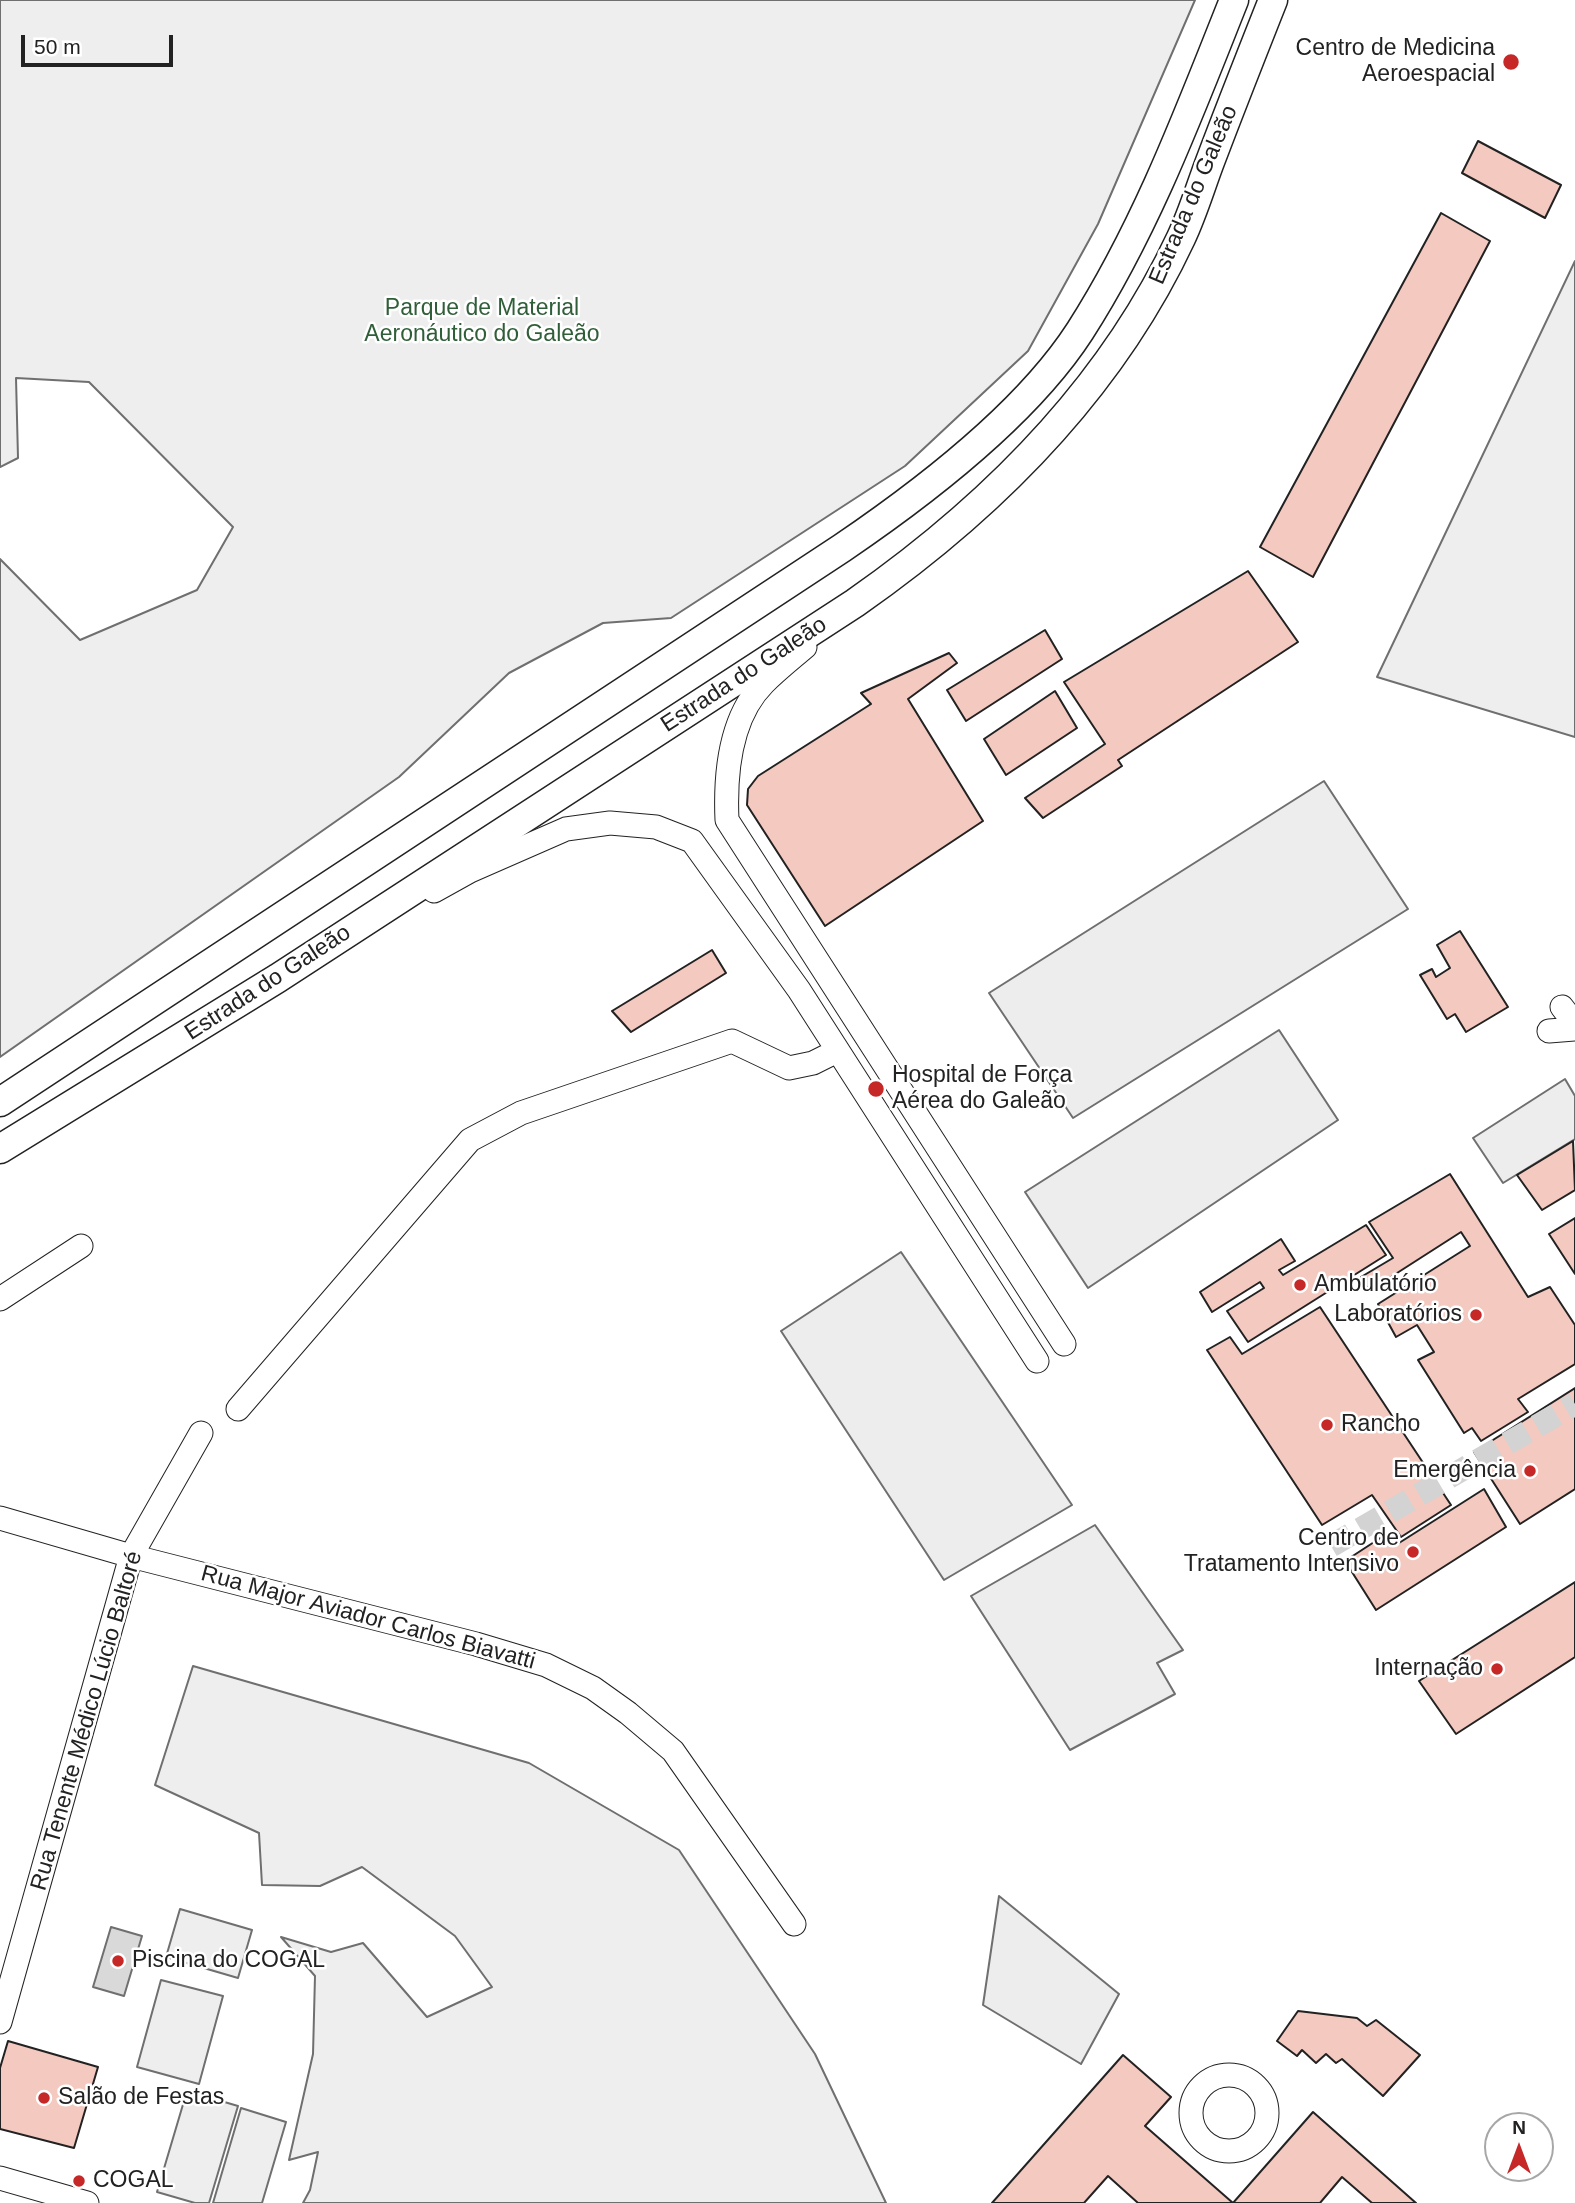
<!DOCTYPE html>
<meta charset="utf-8">
<style>
body{margin:0}
#map{position:relative;width:1575px;height:2203px;overflow:hidden;background:#fff;font-family:Arial,sans-serif}
canvas{display:block}
.north{position:absolute;left:1484px;top:2112px;width:70px;height:70px;box-sizing:border-box;background:#fff;border:2px solid #a7a7a7;border-radius:50%;rotate:0deg;font-size:19px;font-weight:700;line-height:28px;text-align:center;color:#222}
.north::after{content:'';display:block;margin:auto;width:24px;height:32px;background:#c62828;clip-path:polygon(50% 0,100% 100%,50% 72%,0 100%)}
.scale{position:absolute;left:21px;top:35px;width:152px;height:32px;box-sizing:border-box;border:4px solid #222;border-top:0;padding-left:9px;font-size:21px;line-height:24px;white-space:nowrap;color:#222;-webkit-text-stroke:5px #fff;paint-order:stroke}
</style>
<div id="map">
<canvas width="1575" height="2203"></canvas>
<div class="north">N</div>
<div class="scale">50 m</div>
</div>
<script>
const c = document.querySelector('canvas').getContext('2d');
c.lineJoin = 'round';
function paint(path, color) { c.fillStyle = color; c.fill(path, 'evenodd'); }
function trace(path, color, width, dash) { c.strokeStyle = color; c.lineWidth = width; c.lineCap = dash ? 'butt' : 'round'; c.setLineDash(dash || []); c.stroke(path); }
function write(font, color, halo, rows, align = 'center') {
  c.font = font + ' Arial,sans-serif'; c.lineWidth = 5; c.setLineDash([]); c.textBaseline = 'middle'; c.strokeStyle = halo; c.fillStyle = color; for (const [text, x, y, turn = 0] of rows) {
    c.save(); c.translate(x, y); c.rotate((+turn || 0) * Math.PI / 180); c.textAlign = isNaN(turn) ? turn : align; if (halo) c.strokeText(text, 0, 0); c.fillText(text, 0, 0); c.restore();
  }
}
const green = new Path2D(`
 M0 0H1195L1098 224 1028 351 905 466 671 618 603 623 509 673 399 777 0 1057V559L80 640 197 590 233 527 89 382 16 378 18 458 0 467Z
 M1575 261V737L1377 677Z
 M193 1666 529 1763 679 1850 815 2054 886 2203H303L310 2190 318 2152 289 2160 313 2054 315 1976 281 1937 331 1952 363 1943 427 2017 492 1987 455 1936 362 1867 320 1886 262 1885 259 1833 155 1785Z
 M180 1909 252 1930 238 1978 166 1957Z
 M161 1980 223 1996 199 2084 137 2067Z
 M187 2091 238 2106 209 2203H195L157 2192Z
 M241 2108 286 2122 262 2203H213Z`);
paint(green, '#eee');
trace(green, '#6f6f6f', 2);
const parking = new Path2D(`
 M1324 781 1408 909 1073 1118 989 993Z
 M1279 1030 1338 1120 1088 1288 1025 1192Z
 M1565 1079 1575 1096V1139L1503 1183 1473 1138Z
 M901 1252 1072 1505 944 1580 781 1331Z
 M1095 1525 1183 1650 1157 1663 1175 1694 1070 1750 971 1596Z
 M999 1896 1119 1994 1081 2064 983 2005Z`);
paint(parking, '#ededed');
trace(parking, '#6f6f6f', 2);
const water = new Path2D(`
 M111 1927 142 1936 124 1996 93 1987Z`);
paint(water, '#d9d9d9');
trace(water, '#6f6f6f', 2);
const building = new Path2D(`
 M1478 141 1561 185 1545 218 1462 173Z
 M1441 213 1490 241 1313 577 1260 547Z
 M1248 571 1298 642 1118 760 1122 766 1043 818 1025 798 1105 744 1064 682Z
 M1045 630 1062 659 966 721 947 690Z
 M949 653 957 663 908 699 983 821 825 926 747 805 748 789 758 776 871 704 861 693Z
 M1055 691 1077 728 1006 775 984 739Z
 M1460 931 1508 1007 1466 1032 1455 1014 1447 1019 1420 975 1432 969 1436 977 1450 968 1437 945Z
 M712 950 726 973 631 1032 612 1011Z
 M1573 1141 1575 1190 1542 1210 1517 1175Z
 M1450 1174 1528 1297 1550 1287 1575 1325V1364L1518 1399 1528 1412 1481 1441 1472 1428 1464 1433 1418 1360 1434 1352 1417 1325 1396 1337 1378 1304 1470 1246 1461 1232 1369 1291 1361 1277 1393 1258 1369 1222Z
 M1575 1218V1274L1549 1234Z
 M1366 1225 1386 1255 1248 1342 1227 1311 1264 1288 1260 1282 1212 1312 1200 1292 1281 1239 1295 1261 1279 1270 1283 1275Z
 M1320 1307 1451 1505 1401 1537 1372 1495 1322 1525 1207 1350 1230 1337 1242 1354Z
 M1575 1388V1489L1520 1524 1474 1452Z
 M1484 1489 1506 1527 1376 1610 1345 1561 1391 1531 1399 1543Z
 M1575 1582V1657L1456 1734 1419 1681Z
 M1298 2011 1357 2018 1367 2026 1376 2020 1420 2055 1383 2096 1342 2059 1336 2063 1326 2054 1316 2063 1302 2050 1297 2056 1277 2041Z
 M8 2041 98 2067 74 2148 0 2129V2068Z
 M1123 2055 1171 2097 1145 2126 1233 2203 1313 2112 1416 2203H1372L1342 2177 1320 2203H1138L1108 2176 1084 2203H992Z`);
paint(building, '#f3c9c0');
trace(building, '#222', 2);
trace(new Path2D(`
 M1331 1546 1575 1404`), '#d3d3d3', 23, [23, 11]);
const minor = new Path2D(`
 M805 647C791 659 777 670 764 683 730 717 725 775 727 820L1064 1344
 M434 891 470 871 566 829 610 823 656 827 692 841 799 990 1037 1361
 M1562 1007 1575 1024
 M1549 1031 1575 1029
 M0 1299 81 1246
 M238 1409 470 1140 521 1113 732 1041 789 1068 813 1063 837 1051
 M0 1518 131 1556 476 1644 546 1665 593 1688 628 1713 673 1751 794 1924
 M0 2022 131 1556 201 1433
 M1191 2113a38 38 0 1 1 76 0a38 38 0 1 1-76 0Z
 M0 2178 87 2203`);
const major = new Path2D(`
 M0 1102 842 548C923 493 1027 413 1080 331 1146 228 1189 113 1234 0
 M0 1149 278 978 855 603C991 508 1110 390 1181 238 1193 213 1201 185 1211 159 1231 106 1252 53 1273 0`);
trace(minor, '#222', 25);
trace(major, '#222', 31);
trace(minor, '#fff', 23);
trace(major, '#fff', 28);
for (const [x, y, r, color] of [
 [1511,62,9,"#c62828"],
 [876,1089,9,"#c62828"],
 [1300,1285,7,"#c62828"],
 [1476,1315,7,"#c62828"],
 [1327,1425,7,"#c62828"],
 [1530,1471,7,"#c62828"],
 [1413,1552,7,"#c62828"],
 [1497,1669,7,"#c62828"],
 [118,1961,7,"#c62828"],
 [44,2098,7,"#c62828"],
 [79,2181,7,"#c62828"]
]) { const dot = new Path2D(); dot.arc(x, y, r, 0, 2 * Math.PI); c.fillStyle = color; c.fill(dot); trace(dot, '#fff', 2.5); }
write('23px', '#222', '#fff', [
 ["Centro de Medicina",1495,49,"right"],
 ["Aeroespacial",1495,75,"right"],
 ["Hospital de Força",892,1076],
 ["Aérea do Galeão",892,1102],
 ["Ambulatório",1314,1285],
 ["Laboratórios",1462,1315,"right"],
 ["Rancho",1341,1425],
 ["Emergência",1516,1471,"right"],
 ["Centro de",1399,1539,"right"],
 ["Tratamento Intensivo",1399,1565,"right"],
 ["Internação",1483,1669,"right"],
 ["Piscina do COGAL",132,1961],
 ["Salão de Festas",58,2098],
 ["COGAL",93,2181]
], 'left');
write('23px', '#222', '#fff', [
 ["Estrada do Galeão",1194,195,-67],
 ["Estrada do Galeão",744,675,-33],
 ["Estrada do Galeão",268,983,-33],
 ["Rua Major Aviador Carlos Biavatti",368,1618,15],
 ["Rua Tenente Médico Lúcio Baltoré",87,1721,-74]
]);
write('23px', '#2f5e38', '#fff', [
 ["Parque de Material",482,309],
 ["Aeronáutico do Galeão",482,335]
]);
</script>
